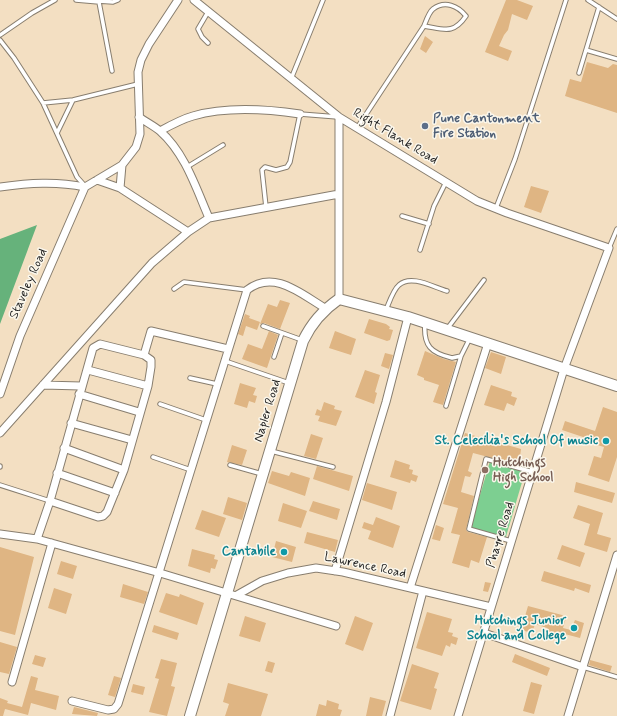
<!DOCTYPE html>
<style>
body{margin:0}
canvas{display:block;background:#f3dfc2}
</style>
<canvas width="617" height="716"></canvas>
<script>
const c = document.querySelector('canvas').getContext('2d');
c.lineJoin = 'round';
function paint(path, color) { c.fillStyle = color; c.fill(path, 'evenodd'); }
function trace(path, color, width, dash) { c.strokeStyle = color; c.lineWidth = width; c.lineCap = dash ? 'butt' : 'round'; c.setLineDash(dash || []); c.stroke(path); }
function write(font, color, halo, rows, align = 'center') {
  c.font = font + ' Mynerve,sans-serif'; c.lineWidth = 3; c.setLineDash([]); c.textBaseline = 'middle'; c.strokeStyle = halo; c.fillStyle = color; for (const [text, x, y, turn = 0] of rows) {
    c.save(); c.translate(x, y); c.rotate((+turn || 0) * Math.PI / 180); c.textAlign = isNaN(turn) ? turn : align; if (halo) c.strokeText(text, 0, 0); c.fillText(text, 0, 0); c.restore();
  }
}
paint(new Path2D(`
 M490 461 525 472 505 540 470 529Z`), '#7dcf91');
paint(new Path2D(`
 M37 225 0 324V239Z`), '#66b27b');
paint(new Path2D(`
 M506 0H517L533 6 527 20 512 14 508 30 504 35 499 46 512 51 508 61 485 52Z
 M425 36 433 42 426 53 420 49Z
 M587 62 608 68 613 64 617 65V113L565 96 570 79 581 82Z
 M531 186 549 191 541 213 524 207Z
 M280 300 290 303 280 329 264 323 260 324 268 304 277 307Z
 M245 314 250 316 249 318 260 322 257 330 246 326 243 336 238 334Z
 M369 319 386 324 390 327 389 329 393 330 390 340 387 341 364 333Z
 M269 331 278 335 267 368 242 359 248 344 262 349Z
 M335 331 356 339 351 355 329 348Z
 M425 351 444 359 456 362 443 405 433 402 439 385 424 380V378L417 375Z
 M491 352 506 357 501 374 485 368Z
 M385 353 393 355 389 369 381 366Z
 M365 370 380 375 375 392 377 393 374 404 355 397Z
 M240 383 256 388 253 395 257 396 255 403 249 401 247 408 234 404Z
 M491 385 512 392 511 396 517 398 514 406 507 403 504 411 484 405Z
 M324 402 335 406 334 409 342 411 336 426 318 421 320 416 315 415 317 409 321 411Z
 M603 407 617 412V457L609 482 588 475 594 456 601 458 604 447 594 444 595 441 562 430 565 421 595 431Z
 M465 433 521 449 519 465 473 453 468 471 472 473 470 477 465 476 461 492 474 496 466 530 468 532 487 537 479 563 471 560 469 568 452 563 460 535 451 533 458 508 443 504Z
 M311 434 323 438 316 459 304 456Z
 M232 445 247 450 242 465 227 462Z
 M395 460 410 465 409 469 413 470 412 474 418 476 416 482 411 480 410 483 390 477Z
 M317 466 353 476 349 491 313 479Z
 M272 471 289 476 291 472 310 478 305 496 268 483Z
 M576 482 615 493 612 503 574 492Z
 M367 483 397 492 392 510 362 500Z
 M228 497 247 503 242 520 223 514Z
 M313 501 340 509 337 520 309 511Z
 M283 503 307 511 301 528 278 521Z
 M578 505 603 513 597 534 611 538 607 552 584 545 590 524 573 518Z
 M202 510 226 518 219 537 195 529Z
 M376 517 400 526 393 548 368 539 371 531 362 528 364 522 373 525Z
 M436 525 444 528 440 541 432 539Z
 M307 532 338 540 335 552 304 543Z
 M276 541 296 547 292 562 272 557Z
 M562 545 585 553 580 567 557 559Z
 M0 547 34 557 15 635 0 631Z
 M192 549 215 555 214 559 218 560 215 569 211 568 210 573 188 566Z
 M61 561 77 566 73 579 57 574Z
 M544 571 591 585 589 593 575 588 574 591 541 581Z
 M485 582 491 583 488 592 483 591Z
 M123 584 148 592 144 604 120 597Z
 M54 588 72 594 66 614 48 608Z
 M166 593 179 597 180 594 204 603 197 625 159 612Z
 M528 606 562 615 566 618 563 628 571 630 575 620 584 623 580 638 557 632 555 640 545 637 547 628 535 624 532 633 521 630Z
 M427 612 452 619 448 632 453 633 452 636 458 638 456 645 451 643 450 647 446 645 442 656 416 648Z
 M245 616 266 623 260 642 239 636Z
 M355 616 373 623 363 651 345 644Z
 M154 625 179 633 177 640 152 632Z
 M0 642 17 647 9 674 0 672Z
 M515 654 550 668 547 676 512 662Z
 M35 655 46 658 43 667 32 664Z
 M161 659 177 663 171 686 175 687 167 716 149 712 159 679 155 678Z
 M590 660 612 666 610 672 589 665Z
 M268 661 275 663 272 673 265 671Z
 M412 664 439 673 434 688 437 689 431 710 400 701Z
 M31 676 38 678 35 690 59 696 56 710 31 703 28 715 5 709 3 716H0V698L8 701 7 703 22 707Z
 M114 676 121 678 115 697 108 695Z
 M531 682 542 685 534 714 523 711Z
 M228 683 268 694 261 716H225L229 704 223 702Z
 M133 684 145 687 143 695 131 692Z
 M370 697 386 701 382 716H366Z
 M327 700 339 704 338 709 342 710 340 716H316L319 704 326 706Z
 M74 707 98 713 97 716 72 714Z`), '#dfb583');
const lane = new Path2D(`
 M76 0 99 2 112 71
 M588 0 617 19
 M98 1 113 2 118 0
 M208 12 198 29 202 37 208 43
 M0 35 32 13 55 0
 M0 40 14 58 43 103 77 177 85 186
 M586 50 617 59
 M579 73 599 7
 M291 79 323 0
 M43 103 73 100 138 84
 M357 128 424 26C426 21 429 12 433 9 445 0 458 6 466 16 453 35 444 29 424 26
 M57 133 73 100
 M187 167 223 145
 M266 207 262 170 265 167 276 170 287 167 290 162 300 114 338 117
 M496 208 515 159 566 0
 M402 216 429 224
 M609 248 617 229
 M420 250 434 206 446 182
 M174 289 184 282 247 290
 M386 310C389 303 393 290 399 285 411 274 433 287 447 291
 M425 323C423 346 431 353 452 358L461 356
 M263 326 302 340
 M447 329 484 280
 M274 357 282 333
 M225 361 289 383
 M190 378 217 384
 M160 404 206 420
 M446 406 461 356 470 338
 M271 451 333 467
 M153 457 191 470
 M230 465 262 474
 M0 467V466
 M0 485 50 501
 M511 541 469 529 486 459 533 472
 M583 667 617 677`);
const street = new Path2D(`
 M194 0 339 117 477 201 507 213 609 248 564 369 458 716
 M139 117C146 122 154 126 160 131 185 153 196 188 209 218
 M339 117V299
 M160 131C171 125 182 119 193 116 227 106 266 109 300 114
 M97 180 120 188 188 232
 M0 187C29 183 56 181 85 187L122 165 136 147 140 134 138 72 141 60 149 44 178 0
 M120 188 122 165
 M144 355 151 331 228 349
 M88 370 148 386
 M43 385 81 386
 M0 394 20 336 85 187
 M79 394 139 412
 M71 423 132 440
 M0 433 152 263 188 232 209 218 339 194
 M64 448 124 470
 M57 473 115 493
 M0 534 37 539 160 573 336 626
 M37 539 50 501 93 348 100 344 144 355 151 360V367L148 386 124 470 107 512 103 516 98 517 50 501
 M335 571 386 402 408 317
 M410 588 488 343
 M237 595 262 581 288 573 316 568 343 572 491 607
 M484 633 583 667
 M12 682 52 543
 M72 701 108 710 114 709 118 704 247 290C274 269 301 294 325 308
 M390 716 423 591
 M568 716 617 555`);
const secondary = new Path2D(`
 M190 716 303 341C312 322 323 310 339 299L408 317 617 386`);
trace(lane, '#887e6f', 5.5);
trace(street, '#887e6f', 9);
trace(secondary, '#887e6f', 12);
trace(lane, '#fff', 3.5);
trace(street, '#fff', 7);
trace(secondary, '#fff', 10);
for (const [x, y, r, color] of [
 [425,126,4,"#5c6f8a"],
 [606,441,4,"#0f9aa8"],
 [485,470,4,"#8d6e63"],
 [284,552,4,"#0f9aa8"],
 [574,628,4,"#0f9aa8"]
]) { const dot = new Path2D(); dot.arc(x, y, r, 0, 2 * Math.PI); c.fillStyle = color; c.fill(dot); trace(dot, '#fbf7ec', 1.5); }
write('bold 13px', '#4e5e75', '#fbf7ec', [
 ["Pune Cantonment",433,119],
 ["Fire Station",433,134]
], 'left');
write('13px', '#1c1c1c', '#fbf7ec', [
 ["Right Flank Road",395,137,31],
 ["Staveley Road",29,284,-66],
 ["Napler Road",268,411,-73],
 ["Phayre Road",501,535,-73],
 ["Lawrence Road",365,566,12]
]);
write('bold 13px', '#0d838f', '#fbf7ec', [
 ["St. Celecilia's School Of music",598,441],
 ["Cantabile",276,552],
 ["Hutchings Junior",566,621],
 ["School and College",566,636]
], 'right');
write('bold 13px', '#785e54', '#fbf7ec', [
 ["Hutchings",493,463],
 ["High School",493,478]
], 'left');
</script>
